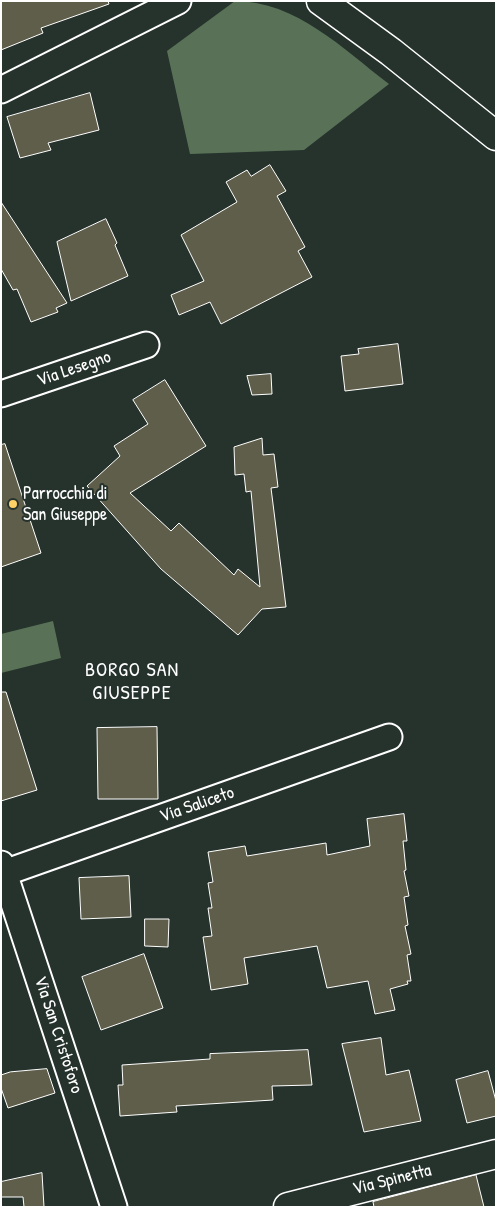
<!DOCTYPE html>
<style>
body{margin:0}
#map{position:relative;width:497px;height:1208px;overflow:hidden;background:#26332d;font-family:"Patrick Hand",sans-serif}
canvas{display:block}
.frame{position:absolute;inset:0;border:2px solid #fff;pointer-events:none}
</style>
<div id="map">
<canvas width="497" height="1208"></canvas>
<div class="frame"></div>
</div>
<script>
const c = document.querySelector('canvas').getContext('2d');
c.lineJoin = 'round';
function paint(path, color) { c.fillStyle = color; c.fill(path, 'evenodd'); }
function trace(path, color, width, dash) { c.strokeStyle = color; c.lineWidth = width; c.lineCap = dash ? 'butt' : 'round'; c.setLineDash(dash || []); c.stroke(path); }
function write(font, color, halo, rows, align = 'center') {
  c.font = font + ' "Patrick Hand",sans-serif'; c.lineWidth = 4; c.setLineDash([]); c.textBaseline = 'middle'; c.strokeStyle = halo; c.fillStyle = color; for (const [text, x, y, turn = 0] of rows) {
    c.save(); c.translate(x, y); c.rotate((+turn || 0) * Math.PI / 180); c.textAlign = isNaN(turn) ? turn : align; if (halo) c.strokeText(text, 0, 0); c.fillText(text, 0, 0); c.restore();
  }
}
paint(new Path2D(`
 M235 1C296 1 343 49 389 84L304 150 190 154 167 51Z
 M53 621 61 658 1 673V634Z`), '#597257');
const building = new Path2D(`
 M1 1H108L109 4 41 28 43 33 1 50Z
 M90 93 99 130 48 143 51 150 20 158 7 117Z
 M270 165 286 191 277 196 305 247 298 251 312 277 221 324 210 302 179 315 171 295 204 281 181 235 237 202 226 182 247 170 251 176Z
 M1 202 67 303 56 308 58 312 31 322 17 289 13 290 1 269Z
 M106 219 117 243 115 245 128 276 71 301 57 242Z
 M398 344 403 384 345 391 341 356 359 354 358 349Z
 M271 374 272 394 252 395 247 376Z
 M165 380 206 446 130 493 171 531 179 523 234 575 238 569 260 587 251 491 246 492 244 474 235 475 234 447 262 438 263 455 274 454 278 487 271 488 286 607 262 609 238 635 161 569 87 486 120 456 114 446 148 424 133 400Z
 M5 444 41 553 1 567V445Z
 M1 692H6L37 790 1 801Z
 M157 727 158 799H98L97 728Z
 M404 814 407 841H403L406 870 404 871 409 896 404 897 408 925 405 926 411 954 407 955 411 981H407L408 984 390 989 395 1010 375 1014 368 981 327 988 317 946 244 958 248 984 211 990 203 937 212 936 208 908H212L208 883 213 882 208 852 245 846 247 856 326 843 327 855 370 846 367 819Z
 M129 876 131 917 81 919 79 878Z
 M145 919H169L168 947 145 946Z
 M144 954 163 1008 101 1030 82 977Z
 M381 1038 386 1075 409 1070 421 1121 364 1132 342 1044Z
 M308 1050 312 1085 272 1086 273 1100 176 1106 177 1112 120 1116 118 1085H123L122 1065 210 1059V1054Z
 M47 1069 55 1093 8 1108 1 1088V1075L10 1072Z
 M488 1071 496 1101V1116L467 1123 456 1080Z
 M42 1173 44 1207H24L23 1197H1V1182Z
 M476 1175 484 1207H374L373 1202Z`);
paint(building, '#5f5e4a');
trace(building, '#fff', 1);
const street = new Path2D(`
 M1 90 178 1
 M1 394 146 345
 M1 864 114 1207
 M4 873 389 737`);
const secondary = new Path2D(`
 M321 1 391 52 496 136
 M288 1207 496 1154`);
trace(street, '#fff', 29);
trace(secondary, '#fff', 31);
trace(street, '#26332d', 25);
trace(secondary, '#26332d', 28);
for (const [x, y, r, color] of [
 [13,504,5,"#ffd166"]
]) { const dot = new Path2D(); dot.arc(x, y, r, 0, 2 * Math.PI); c.fillStyle = color; c.fill(dot); trace(dot, '#26332d', 2); }
write('18px', '#fff', '#26332d', [
 ["Via Lesegno",74,369,-19],
 ["Via Saliceto",197,805,-19],
 ["Via San Cristoforo",58,1035,72],
 ["Via Spinetta",392,1180,-14]
]);
write('18px', '#fff', '#26332d', [
 ["Parrocchia di",23,494],
 ["San Giuseppe",23,515]
], 'left');
c.letterSpacing = '1px';
write('20px', '#fff', '#26332d', [
 ["BORGO SAN",132,671],
 ["GIUSEPPE",132,694]
]);
c.letterSpacing = '0px';
</script>
